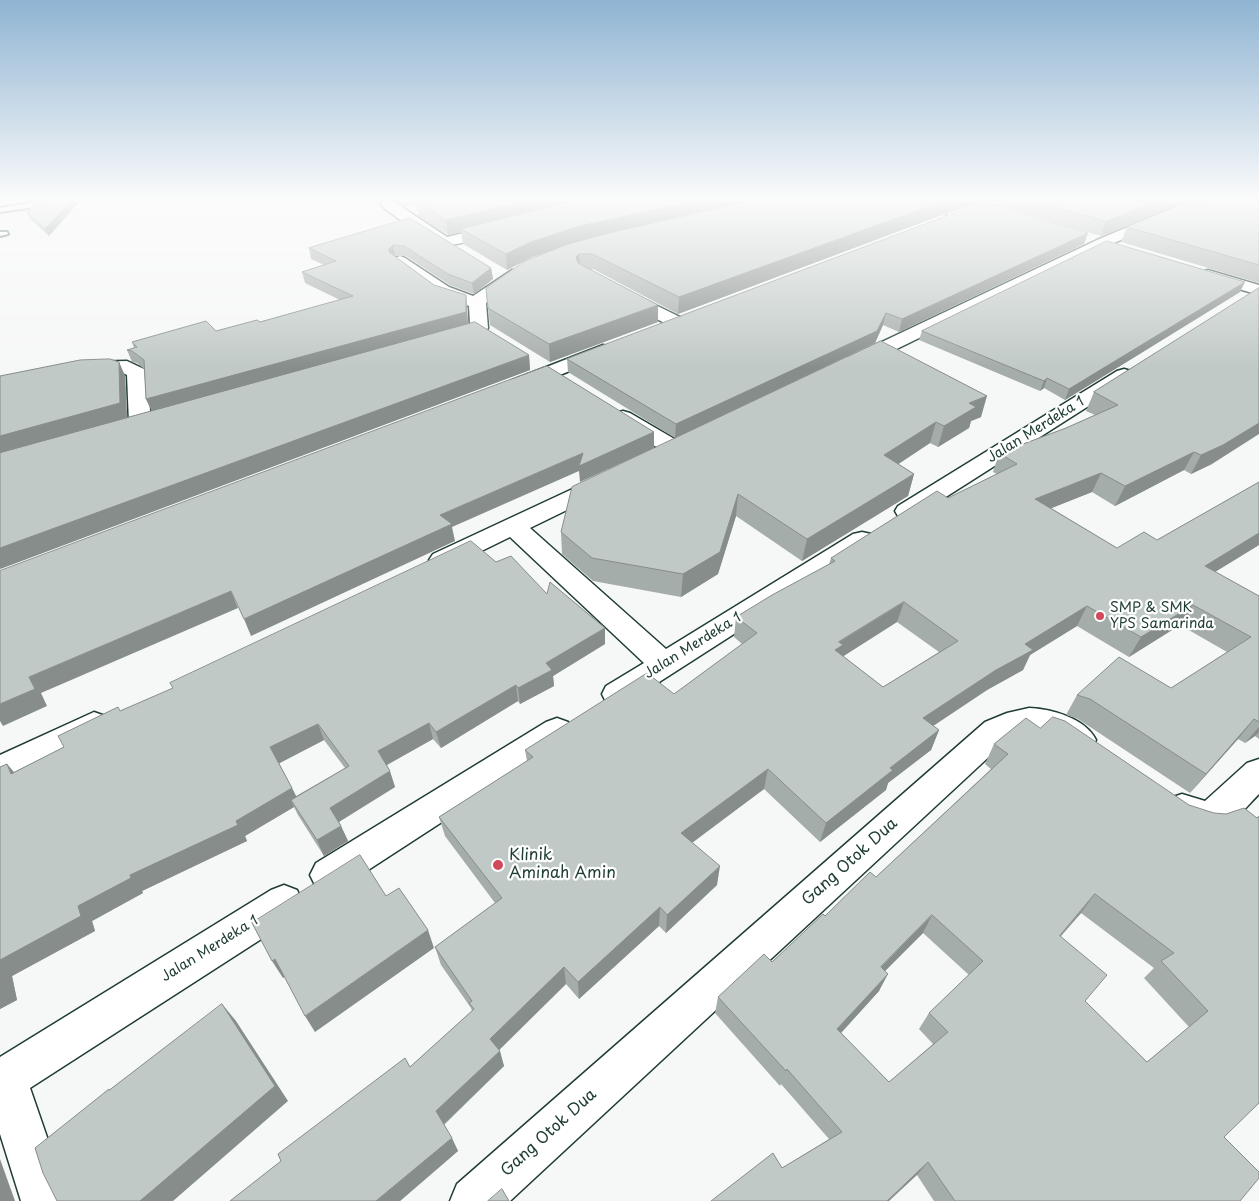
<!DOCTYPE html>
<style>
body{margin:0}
canvas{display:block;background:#f6f7f7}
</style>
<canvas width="1259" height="1201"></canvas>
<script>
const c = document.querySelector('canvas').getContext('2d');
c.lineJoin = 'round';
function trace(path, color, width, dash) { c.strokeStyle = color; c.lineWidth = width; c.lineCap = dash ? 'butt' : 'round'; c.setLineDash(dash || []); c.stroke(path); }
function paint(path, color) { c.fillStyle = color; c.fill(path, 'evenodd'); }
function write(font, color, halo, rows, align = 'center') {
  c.font = font + ' "Playpen Sans",sans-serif'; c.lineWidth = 4.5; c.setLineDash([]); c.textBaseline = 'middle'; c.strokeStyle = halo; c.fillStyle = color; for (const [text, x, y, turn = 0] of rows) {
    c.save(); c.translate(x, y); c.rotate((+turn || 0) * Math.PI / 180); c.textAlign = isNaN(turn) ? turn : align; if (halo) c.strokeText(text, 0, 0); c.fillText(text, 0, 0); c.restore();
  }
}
const lane = new Path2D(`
 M40 201H48L35 207 0 212V208Z
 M0 232H7L8 234 0 236Z`);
const street = new Path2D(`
 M383 201H393L447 237 499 224 504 225 506 228 504 231C491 234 458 246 447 245 428 243 399 219 383 207L381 204Z
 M983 201H1001L999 204 958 219H948L946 216 948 213Z
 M1189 201H1206L1204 204 1107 246 864 365 857 367 850 365 847 361 850 357 1097 240Z
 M400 256 405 258 449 287 473 296 512 270H524L526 273 486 303 488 328 485 332 448 342 442 341 439 337 442 333 470 325 469 306 437 295 395 264 392 261 395 258Z
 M1208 270 1259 285V295L1202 278 1200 275 1202 272Z
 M625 290 684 319 687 323 684 327 678 328 672 327 619 299 617 295 619 291Z
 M603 345 610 347 612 351 610 355 527 388 520 390 513 388 510 384 513 380Z
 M127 361 144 369 147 373 151 423 148 428 140 429 132 428 129 423 127 375 123 373 83 374 76 372 73 368 76 364 83 362Z
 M1124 369 1131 371 1134 375 1131 379 916 516 907 518 898 516 895 511 898 506 1117 371Z
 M623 411 630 413 683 444 686 449 683 454 675 456 667 454 616 421 612 417 616 413Z
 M602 477 610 479 614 484 610 489 530 528 666 649 853 534 862 532 871 534 875 540 871 546 628 702 617 706 606 702 602 694 606 686 644 663 510 537 451 566 442 568 433 566 429 560 433 554 594 479Z
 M1029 708C1052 709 1085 718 1096 740L1091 749 1080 753C1051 743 1040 723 1007 740L510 1201H450L457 1184 985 722 1007 713Z
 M94 712 105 716 110 725 105 734 0 784V755Z
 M557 718 568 722 573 731 568 740 342 887 329 892 316 887 310 875 316 863 546 722Z
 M1259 759V794C1243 810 1224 837 1199 832 1189 830 1179 824 1170 820L1165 809 1170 798 1182 794 1205 801 1247 763Z
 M284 885 297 890 303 903 297 916 30 1088 69 1201H21L0 1134V1057L271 890Z`);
trace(lane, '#1f3d34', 4);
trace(street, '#1f3d34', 3);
paint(lane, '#fff');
paint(street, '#fff');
paint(new Path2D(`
 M38 201 49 236 31 220 27 213Z
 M370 201H382L379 203 380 206 370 202Z
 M395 201H979L678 314 593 269H591L658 322 550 362 490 325 488 308 546 253 532 257 507 270 463 244 461 232 448 235 418 216 416 204 404 207Z
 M1001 201H1185L1101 236 1000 206Z
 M1259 201V283L1121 242 1127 227Z
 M410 218 491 268 493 279 474 294 450 285 406 256H395L434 285 466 295 468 324 529 355 530 370 0 569 119 362 125 376 127 418 152 411 146 399 144 369 137 363 132 362 127 350 134 348 132 342 216 331 260 322 340 300 305 283 302 272 324 265 311 259 309 248Z
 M1084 244 899 332 883 325 875 343 675 438 568 372 567 359Z
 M1259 288 1212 464 1191 474 1184 470 1115 506 1092 492 1051 508 1117 548 1157 540 1259 482V545L1215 572 1259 596V739L1255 736 1245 743 1238 739 1190 793 1078 719 1066 715 1077 695 1171 688 1227 652 1180 625 1129 657 1077 626 1030 655 1023 670 987 690 933 726 939 730 931 750 888 783 886 790 820 842 764 789 692 842 717 885 666 933 659 926 579 999 566 984 499 1050 504 1066 444 1125 458 1151 400 1201H230L410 1067 472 1011 471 1008 441 965 435 947 495 903 445 836 439 817 527 761 525 750 674 694 742 644 734 637 736 617 829 564 831 558 997 474 993 472 999 453 1066 428 1095 415 1086 411 1094 392ZM897 622 939 652 883 687 843 656Z
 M1240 292 1065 400 1044 388 1040 391 919 340 922 331Z
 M881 341 981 417 971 421 969 428 938 447 930 443 898 464 914 474 908 496 802 561 736 516 718 574 681 597 593 581 562 554 561 532Z
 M496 562 547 594 605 644 553 676 554 686 520 704 518 701 441 748 433 739 387 765 395 787 339 822 348 841 324 856 298 815 294 807 245 836 247 841 142 891 143 893 92 921 95 931 12 976 17 1000 0 1009V767L7 764 14 772 64 747 120 711ZM324 740 345 768 296 796 279 763Z
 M1040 728 1189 805 1224 1137 1240 1201H934L917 1175 782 1168 829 1139 781 1084 780 1086 715 1013 718 997 772 962 825 916 876 877 991 769 985 764 994 744ZM1081 913 1154 968 1144 978 1189 1027 1147 1062 1085 1001 1061 936ZM923 933 969 975 929 1013 919 1029 933 1044 889 1082 841 1033 879 991 885 971Z`), '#a5adaa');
paint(new Path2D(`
 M71 201H80L49 236 45 229Z
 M403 201H432H415L416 204 404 207Z
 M527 201H584L461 229V232L448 235 446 220Z
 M697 201H759L581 241 532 257 507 270 506 254 531 242 580 226Z
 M944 201H979L678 314 679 297Z
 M1157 201H1185L1101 236 1106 221Z
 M1088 233 1084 244 899 332 902 319Z
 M393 245 395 256 391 260 389 249Z
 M579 254 580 269 576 257Z
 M491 268 493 279 474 294 472 283Z
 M1245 282 1240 292 1065 400 1069 389Z
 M466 295 468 324 152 412 146 399Z
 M658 305V322L550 362 549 344Z
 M886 313 883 325 875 343 675 438 676 424Z
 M529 355 530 370 0 569V548Z
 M119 362 125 376 127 419 0 454V436Z
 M1047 378 1044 388 1040 391 1044 381Z
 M987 396 981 417 971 421 969 428 938 447 944 426 969 403Z
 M936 422 930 443 879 477 884 455Z
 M1259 423V434L1212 464 1191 474 1201 455Z
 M654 432V448L580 482 579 471 452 527 455 541 251 636 244 619 440 515 583 453Z
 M1194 452 1184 470 1115 506 1125 486Z
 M1101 473 1092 492 1027 518 1035 499Z
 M914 474 908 496 802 561 807 539Z
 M738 494 736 516 718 574 681 597 683 574Z
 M1259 533V545L1192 586 1205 566Z
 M231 591 238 608 41 693 47 706 3 726 0 721V704L29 677Z
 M904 602 897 622 839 659 835 650 839 642Z
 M1193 605 1180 625 1129 657 1141 637Z
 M1087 606 1077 626 1030 655 1023 670 987 690 915 738 923 718 1025 644Z
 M605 628V644L553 676 554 686 520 704 518 688 546 663Z
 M516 685 518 701 441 748 436 732Z
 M1254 719 1238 739 1190 793 1206 774Z
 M429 723 433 739 383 767 378 751Z
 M318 724 324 740 278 764 270 747Z
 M1259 727V732L1255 736 1245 743Z
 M939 730 931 750 888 783 886 790 820 842 826 823 890 768Z
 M7 764 20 780 11 774Z
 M768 769 764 789 680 852 681 833Z
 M390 771 395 787 337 823 330 808Z
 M292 788 300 804 291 800 294 807 245 836 247 841 142 891 143 893 92 921 95 931 12 976 17 1000 0 1009V960L78 906 130 875 236 821Z
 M341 826 348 841 324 856 317 840Z
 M720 866 717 885 666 933 667 915Z
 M1095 894 1081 913 1046 953 1060 936Z
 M660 907 659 926 579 999 578 982Z
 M932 915 923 933 872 984 881 967Z
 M428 930 434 948 315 1032 305 1016Z
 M275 959 286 976 283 978 272 961Z
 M564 967 566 984 494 1055 490 1039Z
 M888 974 879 991 830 1045 837 1029Z
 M222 1004 236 1021 288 1101 173 1201H140Z
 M500 1051 504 1066 443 1125 436 1111Z
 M452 1138 458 1151 400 1201H376Z
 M0 1159 15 1201H0Z
 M928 1162 917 1175 889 1201H887Z`), '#868d8b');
const building = new Path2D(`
 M38 201H71L45 229 27 213Z
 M415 201H527L446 220Z
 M574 201H697L580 226 531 242 506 254 461 229Z
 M750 201H944L679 297 592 254H579L576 257 578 263 658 305 549 344 488 308 486 288 525 261 568 244 613 232Z
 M1035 201H1157L1106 221Z
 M1190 201H1259V265L1127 227Z
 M984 202 1088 233 902 319 886 313 877 331 676 424 567 359Z
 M410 218 491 268 472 283 448 274 404 246 393 245 389 249V252L434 285 466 295V312L146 399 144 360 132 351 127 350 137 347 132 342 206 321 216 331 257 320 260 322 353 296 302 272 336 261 309 248Z
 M1107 241 1245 282 1069 389 1047 378 1044 381 922 331Z
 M1259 288V423L1223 445 1201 455 1194 452 1125 486 1101 473 1035 499 1117 548 1144 532 1157 540 1259 482V533L1205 566 1259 596V722L1254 719 1206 774 1090 699 1077 695 1119 657 1171 688 1251 637 1193 605 1141 637 1087 606 1025 644 1033 650 996 670 923 718 939 730 890 768 893 770 826 823 768 769 681 833 720 866 667 915 660 907 578 982 564 967 490 1039 500 1051 436 1111 452 1138 376 1201H230L281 1161 278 1154 405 1058 410 1067 474 1009 469 1003 472 1001 435 947 502 898 439 817 533 757 525 750 647 673 674 694 757 633 736 617 772 595 835 561 831 558 937 491 948 498 1017 464 999 453 1066 428 1118 405 1094 392ZM904 602 958 641 883 687 835 650 843 645 839 642Z
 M475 322 529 355 0 548V453Z
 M881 341 987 396 969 403 976 407 944 426 936 422 884 455 914 474 807 539 738 494 720 552 683 574 592 558 561 532 572 487Z
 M110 359 119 362 120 403 0 436V376L80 360Z
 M547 366 654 432 579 466 583 453 440 515 452 524 244 619 231 591 29 677 35 689 0 704V571Z
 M471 541 496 562 511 556 547 594 550 582 605 628 546 663 552 670 518 688 516 685 436 732 429 723 378 751 390 771 330 808 341 826 317 840 291 800 349 766 318 724 270 747 292 788 236 821 238 825 130 875 131 878 78 906 81 916 0 960V767L7 764 11 774 64 747 58 736 118 707 120 711 173 688 170 683Z
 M1053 717 1065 721 1189 805 1214 813 1226 814 1244 808 1257 818 1259 816V1103L1224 1137 1259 1172V1178L1240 1201H955L928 1162 887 1201H711L773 1153 782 1168 842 1132 787 1069 786 1071 718 997 764 954 772 962 823 914 825 916 870 872 876 877 1008 754 994 744 1026 718 1040 728ZM1095 894 1174 953 1161 961 1208 1011 1147 1062 1085 1001 1107 975 1060 936ZM932 915 983 961 929 1013 948 1032 889 1082 837 1029 888 974 881 967Z
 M360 855 386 896 399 888 428 930 305 1016 275 959 272 961 252 923Z
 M222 1004 275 1086 140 1201H57L43 1173 35 1148 109 1089V1090Z
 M502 1189 509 1201H488Z`);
paint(building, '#c0c9c6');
trace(building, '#868d8b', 1);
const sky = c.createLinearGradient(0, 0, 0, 369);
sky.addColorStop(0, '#8fb4d2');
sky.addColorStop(0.54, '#fbfbfb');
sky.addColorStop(1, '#fbfbfb00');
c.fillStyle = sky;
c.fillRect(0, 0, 1259, 369);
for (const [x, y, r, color] of [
 [1100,616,5,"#d1495b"],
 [498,865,6,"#d1495b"]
]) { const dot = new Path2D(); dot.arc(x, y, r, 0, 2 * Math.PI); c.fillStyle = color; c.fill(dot); trace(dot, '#fff', 2); }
write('14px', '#1f3d34', '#fff', [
 ["Jalan Merdeka 1",1036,430,-32],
 ["Jalan Merdeka 1",693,646,-32],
 ["Jalan Merdeka 1",210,949,-32]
]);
write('14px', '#1f3d34', '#fff', [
 ["SMP & SMK",1110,608],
 ["YPS Samarinda",1110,624]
], 'left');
write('16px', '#1f3d34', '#fff', [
 ["Klinik",509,856],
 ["Aminah Amin",509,874]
], 'left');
write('16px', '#1f3d34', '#fff', [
 ["Gang Otok Dua",850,862,-42],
 ["Gang Otok Dua",549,1133,-42]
]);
</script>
